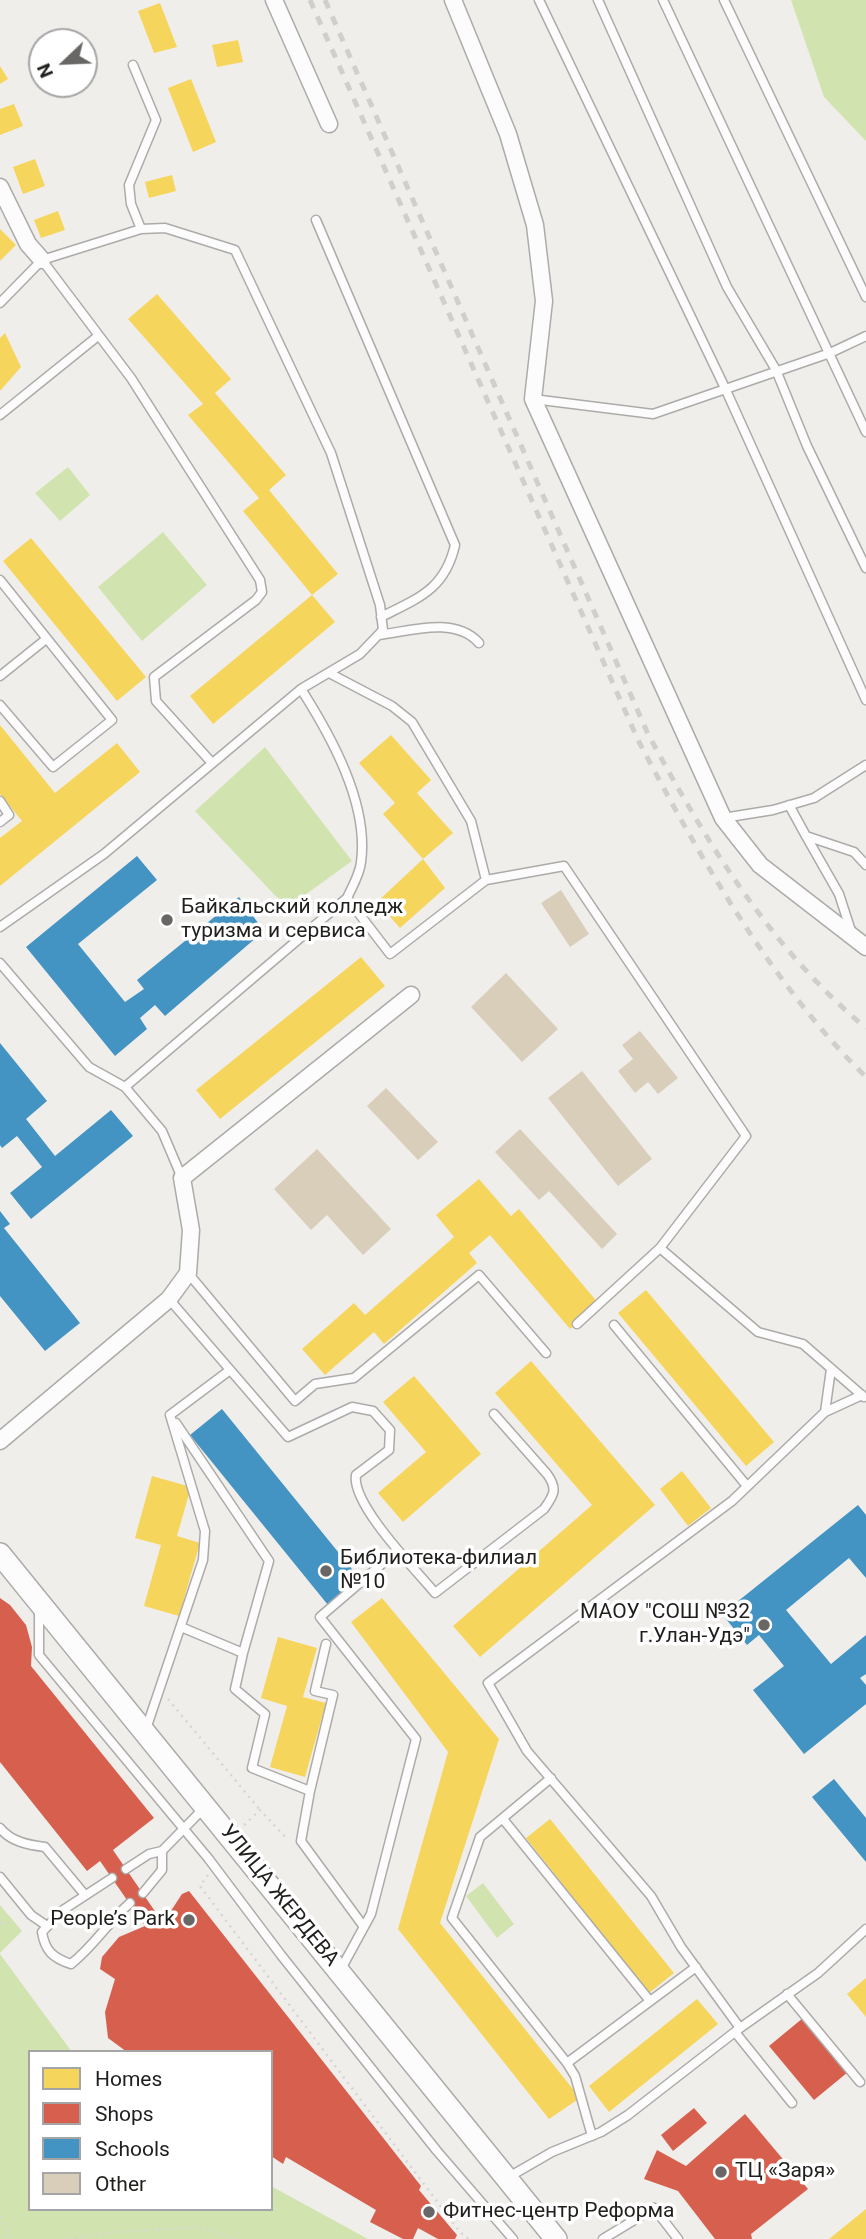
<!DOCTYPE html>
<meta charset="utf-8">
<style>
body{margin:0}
#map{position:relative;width:866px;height:2239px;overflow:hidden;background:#f0eeeb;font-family:Roboto,sans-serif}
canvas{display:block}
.legend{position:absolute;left:28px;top:2050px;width:245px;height:161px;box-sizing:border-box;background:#fff;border:2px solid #a6a5a5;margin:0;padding:9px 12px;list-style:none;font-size:21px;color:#201f1d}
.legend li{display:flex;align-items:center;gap:14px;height:35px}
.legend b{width:35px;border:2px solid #a6a5a5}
.north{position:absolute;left:28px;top:28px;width:70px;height:70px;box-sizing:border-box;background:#fff;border:2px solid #a6a5a5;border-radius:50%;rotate:247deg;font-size:19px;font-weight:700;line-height:28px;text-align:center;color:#201f1d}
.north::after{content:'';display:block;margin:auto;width:24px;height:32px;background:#696765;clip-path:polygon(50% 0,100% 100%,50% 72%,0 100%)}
</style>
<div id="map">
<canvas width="866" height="2239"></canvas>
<ul class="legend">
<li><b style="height:19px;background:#f6d55c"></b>Homes</li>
<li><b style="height:19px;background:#d6604d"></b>Shops</li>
<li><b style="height:19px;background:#4393c3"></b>Schools</li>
<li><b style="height:19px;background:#d9ceba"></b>Other</li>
</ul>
<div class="north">N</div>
</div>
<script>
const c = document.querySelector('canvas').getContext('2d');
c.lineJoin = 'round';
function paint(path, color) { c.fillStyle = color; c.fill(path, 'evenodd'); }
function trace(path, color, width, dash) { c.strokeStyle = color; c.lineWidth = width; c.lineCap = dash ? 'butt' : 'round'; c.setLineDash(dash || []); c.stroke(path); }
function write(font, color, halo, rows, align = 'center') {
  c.font = font + ' Roboto,sans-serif'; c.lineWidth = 7; c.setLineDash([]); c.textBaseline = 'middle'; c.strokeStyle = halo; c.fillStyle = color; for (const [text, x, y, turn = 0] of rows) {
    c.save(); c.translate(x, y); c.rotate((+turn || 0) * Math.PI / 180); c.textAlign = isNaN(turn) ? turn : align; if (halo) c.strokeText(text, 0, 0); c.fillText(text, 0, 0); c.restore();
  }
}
paint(new Path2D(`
 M791 0H866V141L824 97Z
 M68 467 90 495 60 521 35 493Z
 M163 532 207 585 142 641 98 587Z
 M265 747 352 861 287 908 195 811Z
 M483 1883 514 1924 497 1938 466 1896Z
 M0 1905 22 1931 0 1953Z
 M0 1954 72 2052H30V2209H271V2186L368 2239H0Z`), '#d1e4b0');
paint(new Path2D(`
 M160 3 177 47 154 53 138 11Z
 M238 40 243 62 217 67 212 45Z
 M0 66 8 79 0 84Z
 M191 79 216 142 193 152 168 88Z
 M14 104 23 126 0 135V109Z
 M35 159 45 186 23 194 13 167Z
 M172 175 176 191 149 198 145 182Z
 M58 211 65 230 41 238 34 220Z
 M0 229 16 245 0 261Z
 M157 294 231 379 215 393 286 475 269 490 338 574 312 595 335 622 213 724 190 696 312 595 243 511 259 498 188 415 203 404 128 319Z
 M5 333 21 367 0 391V338Z
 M31 538 146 677 117 701 3 561Z
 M0 725 55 793 117 743 140 772 0 886V838L22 821 0 794Z
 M391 735 431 780 417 793 453 833 423 859 383 814 395 803 359 763Z
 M423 859 445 888 400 928 377 902Z
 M361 957 385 986 220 1119 196 1090Z
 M479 1179 511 1216 519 1209 599 1304 570 1329 490 1235 469 1253 477 1263 384 1344 374 1332 325 1375 302 1349 354 1303 365 1315 454 1237 436 1215Z
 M646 1290 774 1442 746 1466 618 1313Z
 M531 1361 655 1505 480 1657 453 1626 592 1505 495 1393Z
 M414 1376 481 1454 403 1522 378 1493 426 1452 383 1402Z
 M682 1471 711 1508 688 1526 660 1489Z
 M152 1476 191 1487 177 1536 200 1543 179 1616 144 1606 161 1545 135 1538Z
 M382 1598 499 1739 440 1923 580 2098 549 2119 398 1929 448 1752 351 1622Z
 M278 1637 317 1648 303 1697 326 1703 305 1777 270 1767 287 1706 261 1698Z
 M550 1819 674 1973 649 1993 526 1838Z
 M866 1978V2017L847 1994Z
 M697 1999 718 2024 609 2112 589 2086Z
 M866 2209V2239H829Z`), '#f6d55c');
paint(new Path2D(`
 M0 1598 10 1605 26 1625 32 1647 31 1666 154 1818 113 1850 163 1923 182 1894 189 1891 421 2186 419 2190 457 2235 455 2239H438L418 2228 413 2239H403L370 2222 376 2210 286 2157 283 2164 271 2156V2052H127L108 2038 105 2012 115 1979 100 1969 102 1957 119 1937 145 1926 100 1861 87 1871 0 1762Z
 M803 2018 848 2072 814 2100 769 2046Z
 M694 2108 707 2123 673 2151 661 2135Z
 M745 2114 808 2189 751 2234 752 2239H715L678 2191 644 2179 657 2150 686 2166Z`), '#d6604d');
paint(new Path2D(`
 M137 856 157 880 78 944 125 1002 144 989 137 980 239 897 264 931 165 1016 155 1005 140 1018 147 1029 115 1056 26 947Z
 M0 1043 47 1101 26 1119 55 1156 111 1110 133 1136 31 1219 10 1193 42 1167 17 1136 2 1148 0 1145Z
 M0 1211 10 1224 4 1228 80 1323 45 1351 0 1296Z
 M222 1409 360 1579 328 1605 190 1435Z
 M858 1505 866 1515V1578L849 1558 786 1610 831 1664 866 1635V1674L860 1678 866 1685V1704L804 1754 753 1690 784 1666 759 1635 747 1645 722 1614Z
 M834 1779 866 1818V1862L812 1797Z`), '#4393c3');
paint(new Path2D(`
 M561 890 589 934 570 947 541 903Z
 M506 973 558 1029 522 1062 471 1007Z
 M640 1031 678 1078 658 1094 648 1082 635 1093 618 1071 633 1059 622 1045Z
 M582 1071 652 1159 618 1186 548 1098Z
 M386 1088 438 1142 418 1160 367 1106Z
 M520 1129 617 1234 602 1249 549 1191 539 1200 495 1152Z
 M317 1149 391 1229 363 1255 327 1215 311 1230 274 1189Z`), '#d9ceba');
const lane = new Path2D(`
 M539 0 725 388 866 700
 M598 0 727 287 776 370 807 446 866 568
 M663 0 866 432
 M724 0 866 297
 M133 65 156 120 129 185 131 204 141 229
 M316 220 455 545C445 589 419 598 381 617
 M42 260 131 378 260 580 262 592 256 600 154 677 156 701 212 763
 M0 303 42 260 141 229 165 228 235 250 331 453 380 605 383 630 360 654 301 689 104 854 0 927
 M533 399 653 414 830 353 866 336
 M0 415 98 336
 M0 580 112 720 53 767 0 705
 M379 635C410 631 455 616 479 643
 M329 673 392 706 412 722 471 821 486 880
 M0 676 45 640
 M301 689C331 736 369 804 361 862 360 874 352 887 347 898
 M0 801 9 815 0 822
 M789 805 806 836 854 852 866 865
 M723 818 773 810 814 798 866 765
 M806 836 839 894 851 931
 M0 963 89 1067 125 1087 162 1131 182 1178
 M125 1087 347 898 390 954 486 880 564 866 746 1136 660 1248
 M188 1273 295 1401 315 1384 354 1378 479 1275 546 1353
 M169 1299 288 1437 352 1407 373 1411 390 1430 389 1450 356 1475C351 1504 416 1570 435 1593L544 1509C554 1495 558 1489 547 1474L494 1414
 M577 1324 660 1248 758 1332 803 1344 864 1397
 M614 1325 747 1486
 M825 1412 831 1369
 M170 1415 230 1370
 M176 1423 269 1561 243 1653
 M39 1609V1655L208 1858 281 1955 437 2151 513 2239
 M181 1627 243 1653 235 1689 265 1714 252 1768 310 1791 301 1841 364 1927
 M146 1729 203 1560 205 1531 170 1415
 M551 1778 480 1837 452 1918 567 2063 575 2076 592 2136
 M310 1791 333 1695 315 1691 326 1644
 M503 1819 650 2001
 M0 1828C11 1842 29 1845 45 1847L85 1895
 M126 1869 149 1854 162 1851 205 1807
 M0 1877 31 1915 47 1926
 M112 1878 63 1910 42 1932C45 1951 53 1958 71 1964 95 1945 107 1923 130 1903
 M143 1893 162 1870V1851
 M341 1969 371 1914 416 1739 320 1617 383 1563
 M787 1994 860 2082
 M740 2028 681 1947 651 1896 527 1751 488 1683 732 1501 825 1412 862 1395
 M735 2032 792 2103
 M567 2063 696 1967
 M507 2178 552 2152 601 2132 628 2115 740 2028 818 1973 866 1929
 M603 2239 654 2208 678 2239`);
const street = new Path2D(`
 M274 0 329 124
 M453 0 508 134 535 225 544 301 533 399 723 818 760 865 866 947
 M0 187 28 244 42 260
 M0 1441 169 1299 188 1273 191 1230 182 1178 411 995`);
const secondary = new Path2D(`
 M0 1554 556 2239`);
trace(lane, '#adaba9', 11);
trace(street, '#adaba9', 19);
trace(secondary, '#adaba9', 24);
trace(new Path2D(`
 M168 1699 260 1810
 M244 1825 260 1810 288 1840
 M208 1875 200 1886 460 2232 469 2239
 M0 1923H14
 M0 2217 10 2233 8 2239
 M68 2239 115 2232 200 2227 235 2239`), '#d6d5d5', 2.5, [2, 5]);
trace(lane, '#fdfcfc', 8);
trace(street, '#fdfcfc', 16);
trace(secondary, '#fdfcfc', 21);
trace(new Path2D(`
 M310 0 638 740C699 856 772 985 866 1077
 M325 0 648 734C706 841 770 948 866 1028`), '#d0cfce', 5, [9, 9]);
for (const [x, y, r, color] of [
 [167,920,7,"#696765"],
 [326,1571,7,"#696765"],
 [764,1625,7,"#696765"],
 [189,1920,7,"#696765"],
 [721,2172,7,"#696765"],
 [429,2212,7,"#696765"]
]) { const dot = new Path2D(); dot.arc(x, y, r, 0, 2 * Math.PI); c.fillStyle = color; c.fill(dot); trace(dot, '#fff', 2.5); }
write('21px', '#201f1d', '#fff', [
 ["Байкальский колледж",181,908],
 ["туризма и сервиса",181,932],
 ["Библиотека-филиал",340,1559],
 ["№10",340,1583],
 ["МАОУ \"СОШ №32",750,1613,"right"],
 ["г.Улан-Удэ\"",750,1637,"right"],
 ["People’s Park",175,1920,"right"],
 ["ТЦ «Заря»",735,2172],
 ["Фитнес-центр Реформа",443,2212]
], 'left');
write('21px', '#201f1d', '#fff', [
 ["УЛИЦА ЖЕРДЕВА",279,1896,51]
]);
</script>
